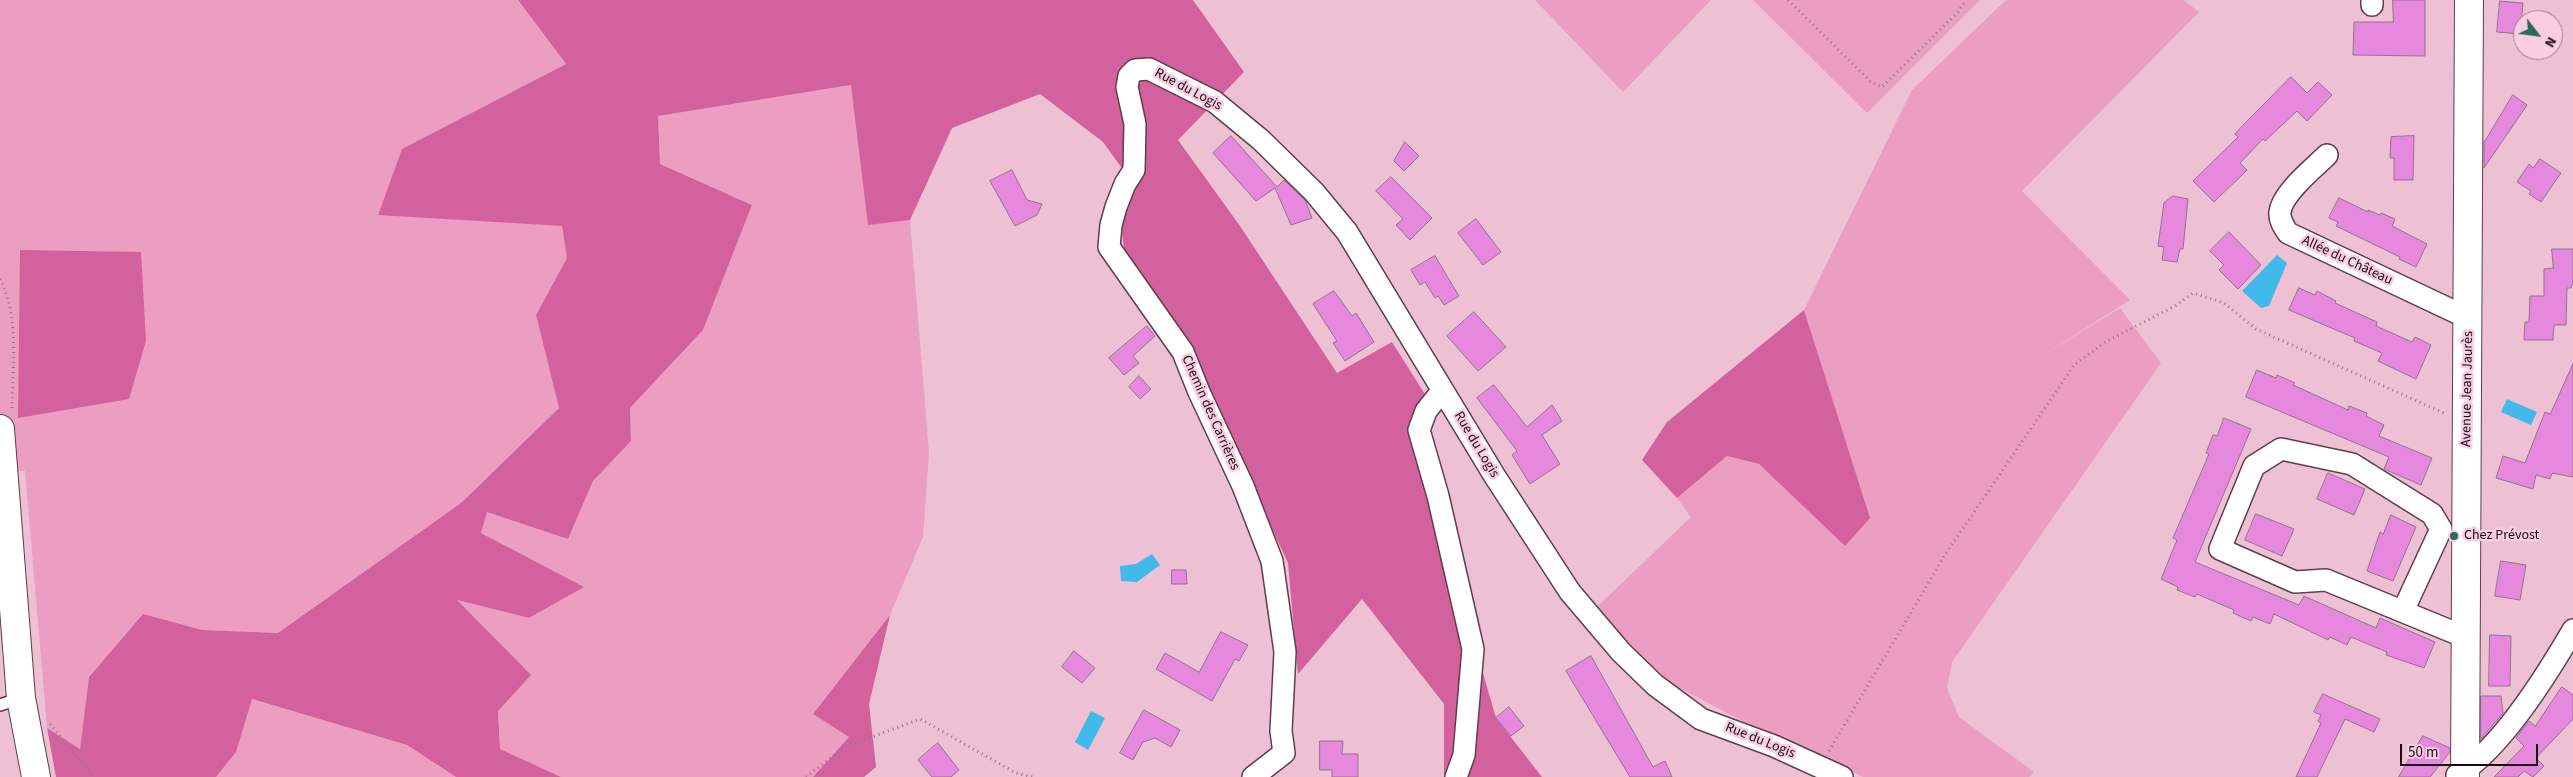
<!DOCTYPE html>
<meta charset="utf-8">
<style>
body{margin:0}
#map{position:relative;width:2573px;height:777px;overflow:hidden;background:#edc0d4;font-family:"Source Sans 3",sans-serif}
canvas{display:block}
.north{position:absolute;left:2513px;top:10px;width:50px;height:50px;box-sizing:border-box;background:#facde1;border:1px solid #a07f8e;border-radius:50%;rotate:120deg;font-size:14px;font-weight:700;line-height:20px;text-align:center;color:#1a0b12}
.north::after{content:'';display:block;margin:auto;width:18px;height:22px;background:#2b6a56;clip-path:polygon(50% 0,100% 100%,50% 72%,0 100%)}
.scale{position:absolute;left:2400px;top:744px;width:138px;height:22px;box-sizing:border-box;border:2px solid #1a0b12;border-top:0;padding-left:6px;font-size:15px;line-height:18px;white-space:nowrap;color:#1a0b12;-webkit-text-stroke:4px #facde1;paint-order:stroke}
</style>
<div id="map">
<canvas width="2573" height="777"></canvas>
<div class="north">N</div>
<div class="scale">50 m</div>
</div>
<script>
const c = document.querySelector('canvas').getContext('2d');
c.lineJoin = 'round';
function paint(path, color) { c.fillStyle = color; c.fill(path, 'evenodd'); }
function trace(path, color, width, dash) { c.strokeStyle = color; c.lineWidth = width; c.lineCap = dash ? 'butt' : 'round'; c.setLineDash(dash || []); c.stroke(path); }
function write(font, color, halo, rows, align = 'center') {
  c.font = font + ' "Source Sans 3",sans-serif'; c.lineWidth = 5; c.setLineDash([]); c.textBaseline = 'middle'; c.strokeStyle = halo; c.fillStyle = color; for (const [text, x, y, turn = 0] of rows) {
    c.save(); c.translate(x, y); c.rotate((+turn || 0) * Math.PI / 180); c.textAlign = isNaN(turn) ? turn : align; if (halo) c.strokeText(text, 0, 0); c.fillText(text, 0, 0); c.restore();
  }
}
paint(new Path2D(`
 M0 0H518L566 64 403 149 378 214 562 226 567 258 536 315 559 408 461 503 278 633 202 630 142 615 89 677 80 749 47 728 25 471 0 470Z
 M1535 0H1711L1623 92Z
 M1753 0H1980L1867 113Z
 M2006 0H2183L2199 12 2022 191 2130 300 2039 358 2120 308 2161 363 1952 662 1947 688 1959 717 2034 772 2029 777H1863L1825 758 1792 747 1672 684 1627 644 1598 606 1691 517 1677 498 1727 456 1759 464 1845 546 1869 518 1804 310 1912 90Z
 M852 85 868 224 910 220 929 453 923 537 890 615 813 714 849 737 813 777H561L500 749 498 711 457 600 529 618 583 587 481 533 487 512 568 539 593 481 631 441 630 408 703 330 752 205 660 164 658 116Z
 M251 699 407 745 456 777H216L236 751Z`), '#eb9ec2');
paint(new Path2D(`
 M518 0H1193L1244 72 1178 140 1240 226 1337 373 1392 342 1426 396 1412 429 1496 718 1542 777H1444V704L1362 599 1298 674 1288 563 1187 346 1125 256 1121 224 1134 185 1103 142 1040 94 952 128 910 220 868 225 851 85 658 116 660 164 752 205 703 330 630 408 631 441 593 481 568 539 487 512 481 533 584 587 529 618 457 600 531 675 498 711 500 749 561 777H456L407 745 252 699 236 752 216 777H56L47 728 80 749 89 677 143 614 202 630 278 633 461 503 559 408 536 315 567 258 562 226 378 215 402 149 566 64Z
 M20 250 141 252 146 341 129 399 18 418Z
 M1804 310 1870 518 1845 546 1759 464 1727 456 1677 498 1642 460 1667 422Z
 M890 615 869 704 876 767 864 777H813L849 737 813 714Z`), '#d3619d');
paint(new Path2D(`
 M2277 255 2287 263 2269 306 2261 308 2242 291Z
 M2507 399 2537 412 2531 425 2501 412Z
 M1152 554 1160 565 1137 582 1121 581 1120 566 1136 564Z
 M1091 711 1105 718 1088 750 1075 742Z`), '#41b9ea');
const building = new Path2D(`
 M2393 0H2425V56L2353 55 2354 22H2393Z
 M2500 1 2523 3 2520 34 2497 32Z
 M2291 77 2307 93 2318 82 2332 95 2307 121 2297 111 2265 141 2263 139 2240 163 2247 170 2214 202 2193 181 2238 137 2235 134Z
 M2513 95 2527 105 2484 168V143Z
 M1231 136 1277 187 1284 180 1305 200 1312 218 1291 225 1275 188 1256 201 1213 153Z
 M2414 136 2413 180H2394V158H2390L2391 137Z
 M1405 142 1419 156 1404 171 1394 161Z
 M2540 159 2561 173 2541 202 2529 194 2531 191 2517 182 2529 164 2533 168Z
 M1012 170 1027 200 1042 204 1037 215 1015 226 990 181Z
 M1391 177 1432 218 1410 240 1396 225 1403 219 1376 191Z
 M2173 196 2188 199 2183 249H2180L2177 262 2162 260 2164 247 2158 246 2164 203Z
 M2339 198 2368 212V210L2380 215 2381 213 2395 219 2392 226 2427 244 2416 267 2399 259 2400 257 2336 226 2338 222 2329 218Z
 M1476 219 1501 252 1483 265 1458 233Z
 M2229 232 2261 265 2238 289 2219 270 2224 265 2210 251Z
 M2552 249H2573V284L2571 288H2567L2566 325H2554L2553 340H2524L2525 322H2529L2530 296H2544V269L2553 268Z
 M1435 256 1459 296 1444 305 1438 296 1435 298 1425 282 1420 285 1411 270Z
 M2299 288 2315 295 2317 291 2336 301 2335 303 2377 322 2376 326 2412 342 2415 337 2431 345 2416 379 2378 361 2382 353 2354 341 2355 338 2289 310Z
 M1334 291 1352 316 1356 313 1374 342 1345 361 1333 343 1337 341 1313 304Z
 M1474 312 1506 347 1478 371 1447 336Z
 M1147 326 1155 336 1133 356 1139 363 1124 375 1109 358Z
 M2573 364V477L2552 473 2550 479 2536 475 2533 489 2496 478 2503 456 2525 463 2545 412 2550 414Z
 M2257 370 2276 378 2277 375 2295 383 2293 385 2348 410 2349 406 2367 413 2366 416 2384 425 2379 436 2432 458 2421 485 2384 469 2389 457 2246 397Z
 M1139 376 1151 389 1140 399 1129 387Z
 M1494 385 1527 427 1552 405 1562 421 1542 435 1560 464 1530 484 1512 455 1517 451 1477 398Z
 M2224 418 2251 429 2195 562 2299 605 2304 596 2376 628 2380 618 2435 642 2424 668 2386 655 2387 652 2351 637 2347 645 2330 637 2328 640 2274 614 2270 624 2253 617 2251 621 2233 613 2234 610 2197 594 2195 597 2177 590 2178 587 2161 579 2177 540 2173 538 2209 454 2206 453 2213 435 2217 436Z
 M2328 473 2365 489 2354 515 2317 499Z
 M2256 514 2294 529 2282 556 2245 540Z
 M2391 515 2416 527 2393 581 2367 571 2380 532 2383 534Z
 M2501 561 2526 565 2520 600 2495 596Z
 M1172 570H1186L1187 584H1172Z
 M1221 632 1248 645 1239 661 1235 659 1212 701 1156 669 1165 653 1199 672Z
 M2490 635 2511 636 2510 686H2489Z
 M1074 651 1095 668 1082 683 1062 667Z
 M1591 656 1653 767 1665 761 1672 777H1630L1566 671Z
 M2562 687 2573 695V719L2536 758 2544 766 2533 777 2524 771 2518 777H2494L2524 746 2516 738 2529 721 2535 726Z
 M2323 694 2380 719 2374 732 2345 719 2317 777H2296L2321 723 2318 721 2321 715 2314 712Z
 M2481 696H2501L2503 713 2481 739Z
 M1509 707 1524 726 1511 736 1496 718Z
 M1144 710 1180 730 1171 747 1155 738 1143 742 1133 760 1120 753Z
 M2423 736 2450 748V752L2430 777H2399Z
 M1320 741H1343L1342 754H1358V777H1332V770H1320Z
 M938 743 959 770 951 777H932L918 760Z`);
paint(building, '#e688de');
trace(building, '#93738f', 1);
const lane = new Path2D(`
 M0 705 21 698`);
const street = new Path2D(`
 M2372 0V5
 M2327 155C2314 168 2282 193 2280 212 2279 220 2284 227 2288 233L2468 318
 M1442 391 1426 411 1419 430 1438 496 1473 649 1464 755 1456 777
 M2403 611 2441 529 2432 514 2352 464 2281 449 2254 466 2220 549 2295 582 2326 580 2465 637
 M2457 775C2500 750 2548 673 2573 630
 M1253 777 1284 753 1281 731 1285 652 1272 561 1243 486 1199 392 1183 352 1109 247 1111 225 1116 207 1125 184 1134 170 1135 124 1127 87 1129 76 1135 70 1149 69 1215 102 1261 140 1314 192 1347 232 1494 475 1570 592 1621 652 1655 685 1701 719 1774 746 1842 777`);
const secondary = new Path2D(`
 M0 429 21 698 36 777
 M2465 777 2469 0`);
trace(lane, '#613d4e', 14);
trace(street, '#613d4e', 24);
trace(secondary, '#613d4e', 30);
trace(new Path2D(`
 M1788 0 1870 81 1882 87 1958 12 1966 0
 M0 279C20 318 12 367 12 410
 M50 724 94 777
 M1829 751 1945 555 2074 365 2107 341 2175 306 2193 293 2224 303 2256 329 2446 414
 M806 777 845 747 920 719 1016 773 1033 777`), '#967584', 3, [1, 4]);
trace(lane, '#fff', 11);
trace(street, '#fff', 21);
trace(secondary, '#fff', 28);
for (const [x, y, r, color] of [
 [2454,536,5,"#2b6a56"]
]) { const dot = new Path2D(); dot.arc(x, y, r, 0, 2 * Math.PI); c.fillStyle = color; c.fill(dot); trace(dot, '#facde1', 2); }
write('14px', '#1a0b12', '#facde1', [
 ["Rue du Logis",1188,90,28],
 ["Allée du Château",2347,261,25],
 ["Avenue Jean Jaurès",2468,389,-89],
 ["Chemin des Carrières",1210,413,66],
 ["Rue du Logis",1476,445,59],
 ["Rue du Logis",1760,741,22]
]);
write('14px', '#1a0b12', '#facde1', [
 ["Chez Prévost",2464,536]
], 'left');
</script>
